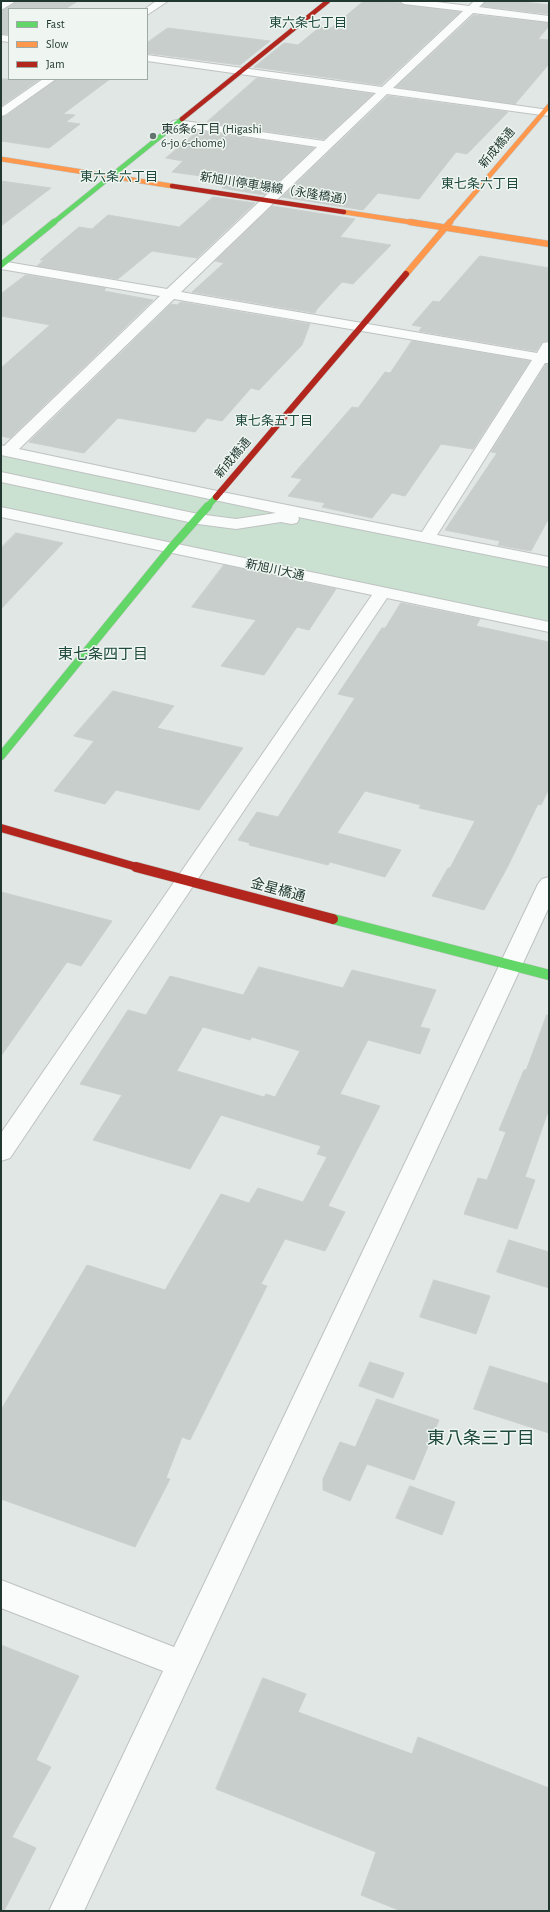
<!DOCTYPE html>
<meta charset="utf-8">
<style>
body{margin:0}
#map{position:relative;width:550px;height:1912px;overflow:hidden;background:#e1e7e4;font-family:"Alegreya Sans",sans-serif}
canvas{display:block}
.frame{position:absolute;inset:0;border:2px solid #213831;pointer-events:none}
.legend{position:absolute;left:8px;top:8px;width:140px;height:72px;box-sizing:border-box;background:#eff6f2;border:1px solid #9daaa5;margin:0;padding:5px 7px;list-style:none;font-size:12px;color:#213831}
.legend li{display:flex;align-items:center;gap:8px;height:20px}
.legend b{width:20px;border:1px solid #9daaa5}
</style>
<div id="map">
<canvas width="550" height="1912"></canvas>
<div class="frame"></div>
<ul class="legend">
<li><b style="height:5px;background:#63d668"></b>Fast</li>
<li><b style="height:5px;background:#ff974d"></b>Slow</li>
<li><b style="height:5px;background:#b3261e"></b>Jam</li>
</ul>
</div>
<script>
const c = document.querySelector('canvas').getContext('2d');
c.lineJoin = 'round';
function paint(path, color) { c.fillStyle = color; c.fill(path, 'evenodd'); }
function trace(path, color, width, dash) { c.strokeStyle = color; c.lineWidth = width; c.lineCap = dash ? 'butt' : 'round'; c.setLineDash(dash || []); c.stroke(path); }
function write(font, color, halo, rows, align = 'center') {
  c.font = font + ' "Alegreya Sans","Noto Sans JP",sans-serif'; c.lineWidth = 3; c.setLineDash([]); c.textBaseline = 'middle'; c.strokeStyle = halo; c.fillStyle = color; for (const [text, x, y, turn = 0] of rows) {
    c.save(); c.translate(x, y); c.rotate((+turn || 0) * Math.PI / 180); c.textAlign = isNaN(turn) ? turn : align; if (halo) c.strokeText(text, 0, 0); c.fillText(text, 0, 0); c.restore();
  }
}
paint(new Path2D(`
 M1 450 549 562V627L1 512Z`), '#cae0d0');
const building = new Path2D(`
 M17 1H78L65 9H9V34H1V11Z
 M364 1 400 3 404 5 460 12 381 85 254 67 284 43 298 45 320 27 331 28Z
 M486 1H515L549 5V14L482 6Z
 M474 15 549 23V26L538 39 549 40V64L515 104 396 87Z
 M168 28 270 41 240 65 147 53V43Z
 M257 78 373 94 324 139 206 123Z
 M1 79H40L1 106Z
 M57 79H110L63 114 75 115 66 122 80 124 49 148 1 141V117L6 116Z
 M388 96 508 112 467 154 456 152 419 199 378 193 363 210 282 197Z
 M198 131 314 148 264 195 222 188 231 180 172 172 183 161 166 158Z
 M1 181 51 188 1 226Z
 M213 197 255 203 197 258 152 251 118 279 37 266 44 260H40L79 227 92 229 108 215 179 227Z
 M272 206 355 219 340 237 391 245 353 284 342 282 317 309 315 313 192 292 224 263 215 261Z
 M480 256 549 268V341L542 342 536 351 419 331 422 327 412 325 433 301 439 302Z
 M26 275 106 288 104 291 153 300 10 438 1 436V368L50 325 1 316V294Z
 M181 302 310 324 302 345 259 390 251 388 222 421 207 418 195 432 118 418 84 453 29 442 171 304 177 305Z
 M412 341 530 361 473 449 441 444 405 496 392 493 372 518 322 507 325 503 288 496 302 479 291 477 352 407 358 408 385 372 390 373Z
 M546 364H549V518L531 551 498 545 500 541 445 530 497 453 491 452Z
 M16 533 63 543 1 609V548Z
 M224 565 336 589 309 630 297 627 264 675 221 666 256 620 192 607Z
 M401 603 480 619 476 626 549 642V789L541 805 538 804 508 866 484 910 432 896 448 868H450L475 821 419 808 421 805 365 791 337 833 401 850 385 877 330 862 328 865 249 845 250 843 238 840 257 812 278 817 355 698 338 694 382 628H385Z
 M113 691 174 706 157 728 243 748 199 810 116 790 105 804 54 791 94 741 74 736Z
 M1 892 112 921 81 966 67 962 1 1056Z
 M259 967 343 988 352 970 436 990 420 1027 430 1029 420 1054 368 1040 340 1094 380 1106 328 1206 345 1212 325 1251 285 1239 261 1284 267 1286 190 1440 182 1437 166 1478 170 1479 135 1547 1 1499V1410L87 1265 165 1290 221 1194 249 1203 258 1188 303 1202 327 1157 317 1154 321 1146 221 1115 190 1169 93 1140 122 1095 80 1084 128 1010 146 1015 170 976 243 995ZM203 1027 250 1040 252 1037 300 1051 275 1097 266 1094 264 1097 177 1071Z
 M547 1015 549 1016V1109L525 1177 535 1180 517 1229 464 1214 478 1178 487 1180 506 1132 499 1130 524 1070H526Z
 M509 1240 549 1252V1288L497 1272Z
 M434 1280 490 1296 476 1334 420 1317Z
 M370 1362 404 1373 393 1398 359 1386Z
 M490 1366 549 1384V1433L474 1409Z
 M377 1399 439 1420 414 1480 367 1464 350 1501 323 1490V1479L340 1442 355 1447Z
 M410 1486 455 1502 442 1535 396 1518Z
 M1 1645 79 1676 36 1760 51 1767 12 1837 36 1848 4 1911H1Z
 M263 1678 306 1694 298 1712 412 1754 418 1737 549 1788V1911H401L361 1895 376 1852 216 1789Z`);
paint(building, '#c8cecb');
trace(building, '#cacfcd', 1);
const street = new Path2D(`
 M4 1H16L1 10V3Z
 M156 1H168L147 15V9H145Z
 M399 1H429L469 6 474 1H485L479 7 549 16V22L473 13 393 88 549 110V116L387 94 181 292 537 353 543 343 549 342V363H545L437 535 549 557V567L298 517 299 519 297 523 291 524 281 522 236 529 198 524 1 482V472L198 514 236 519 276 513 1 455V445L4 446 160 296 1 269V261L167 289 317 147 177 126 173 125 171 123 173 121 177 120 324 141 376 93 147 61V55L382 87 463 11 404 4ZM174 299 532 360 422 532 217 491 19 449Z
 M1 35 9 36V42L1 41Z
 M43 79H56L5 115 1 116V108Z
 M1 507 549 622V632L387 598 10 1158 1 1161V1133L372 595 1 517Z
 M549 877V907L84 1911H49L163 1671 1 1608V1580L174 1647 538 884 542 879Z`);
const fastFar3 = new Path2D(`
 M53 223 182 119`);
const fastFar2 = new Path2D(`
 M1 265 54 222
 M207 507 216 497`);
const fastFar1 = new Path2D(`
 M1 756 170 549 208 506`);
const fast = new Path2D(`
 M333 919 549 975`);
const slowFar1 = new Path2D(`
 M1 159 172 186
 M344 212 416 223
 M449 223 549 106`);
const slow = new Path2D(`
 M410 222 549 244
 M406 274 450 222`);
const jamFar3 = new Path2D(`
 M182 119 328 1
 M172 186 344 212`);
const jamFar2 = new Path2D(`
 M216 497 406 274`);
const jamFar1 = new Path2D(`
 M1 828 140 868`);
const jam = new Path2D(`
 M136 867 333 919`);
trace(street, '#bec3c1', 2);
trace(fastFar3, '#bdc4c1', 5.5);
trace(fastFar2, '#bdc4c1', 7);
trace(fastFar1, '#bdc4c1', 9);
trace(fast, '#bdc4c1', 11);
trace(slowFar1, '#bdc4c1', 5.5);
trace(slow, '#bdc4c1', 7);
trace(jamFar3, '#bdc4c1', 5.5);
trace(jamFar2, '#bdc4c1', 7);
trace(jamFar1, '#bdc4c1', 9);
trace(jam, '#bdc4c1', 11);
paint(street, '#fafbfb');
trace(fastFar3, '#63d668', 4.5);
trace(fastFar2, '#63d668', 6);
trace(fastFar1, '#63d668', 8);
trace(fast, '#63d668', 10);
trace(slowFar1, '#ff974d', 4.5);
trace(slow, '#ff974d', 6);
trace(jamFar3, '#b3261e', 4.5);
trace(jamFar2, '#b3261e', 6);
trace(jamFar1, '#b3261e', 8);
trace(jam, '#b3261e', 10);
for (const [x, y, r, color] of [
 [153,136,4,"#647570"]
]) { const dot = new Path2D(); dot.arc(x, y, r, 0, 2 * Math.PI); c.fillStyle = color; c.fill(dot); trace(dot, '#eff6f2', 1.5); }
write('12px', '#213831', '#eff6f2', [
 ["東6条6丁目 (Higashi",161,129],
 ["6-jo 6-chome)",161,143]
], 'left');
write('12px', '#213831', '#eff6f2', [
 ["新成橋通",497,148,-50],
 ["新旭川停車場線（永隆橋通）",277,189,9],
 ["新成橋通",233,458,-50],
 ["新旭川大通",275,570,12]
]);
write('13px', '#1e493c', '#eff6f2', [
 ["東六条七丁目",308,23],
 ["東六条六丁目",119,177],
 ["東七条六丁目",480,184],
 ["東七条五丁目",274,421]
]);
write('14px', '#213831', '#eff6f2', [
 ["金星橋通",278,890,15]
]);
write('15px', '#1e493c', '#eff6f2', [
 ["東七条四丁目",103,654]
]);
write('18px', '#1e493c', '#eff6f2', [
 ["東八条三丁目",481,1439]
]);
</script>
